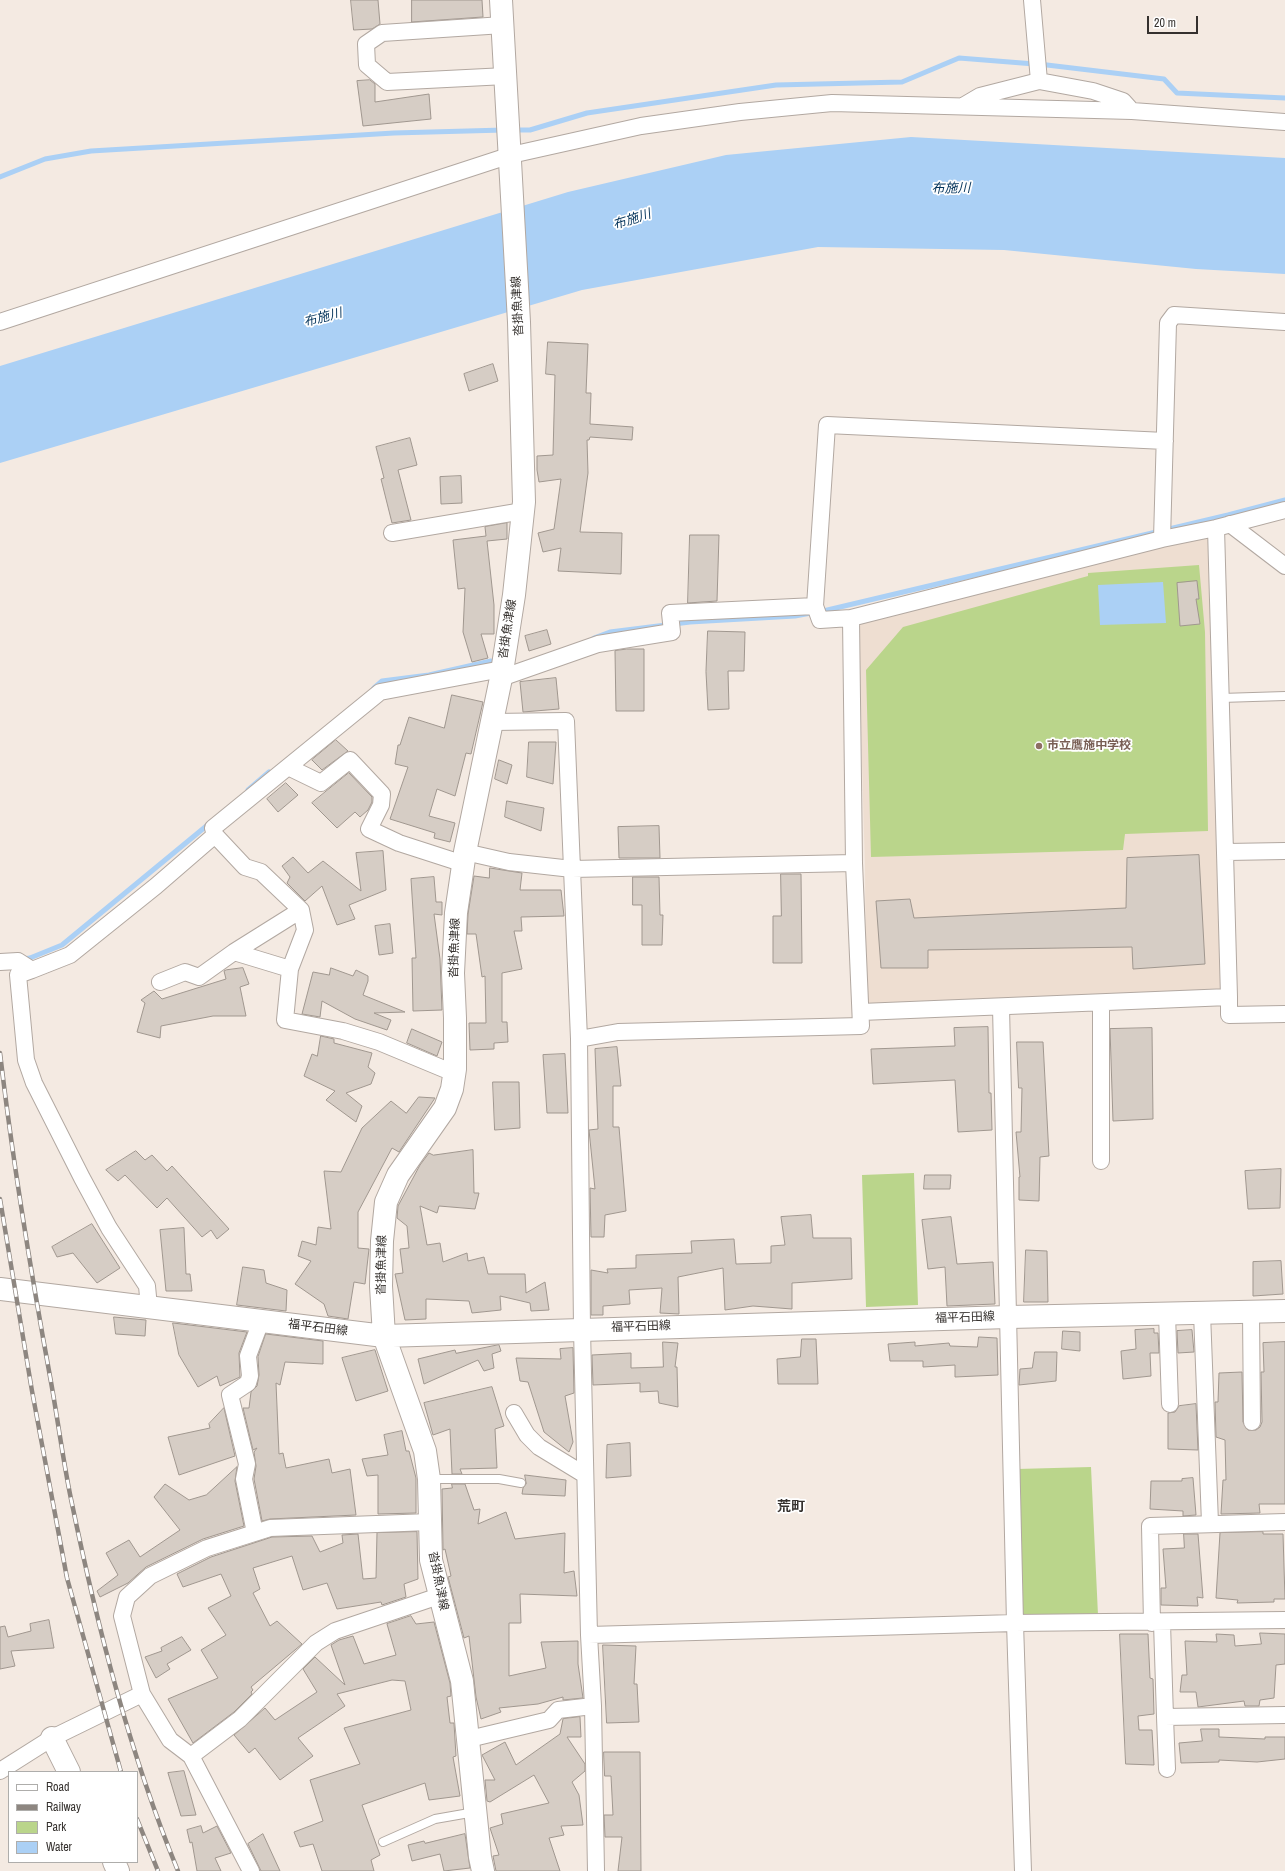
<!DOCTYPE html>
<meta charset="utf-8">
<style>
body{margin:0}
#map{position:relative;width:1285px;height:1871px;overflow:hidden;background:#f4eae2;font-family:"Archivo Narrow",sans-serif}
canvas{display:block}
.legend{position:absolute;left:8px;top:1771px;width:130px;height:92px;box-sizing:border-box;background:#fff;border:1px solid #aeadab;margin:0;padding:5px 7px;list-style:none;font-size:12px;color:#35312e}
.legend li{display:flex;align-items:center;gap:8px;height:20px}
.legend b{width:20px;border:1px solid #aeadab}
.scale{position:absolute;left:1147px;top:16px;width:51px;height:18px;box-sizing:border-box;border:2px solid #35312e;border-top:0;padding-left:5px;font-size:12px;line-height:14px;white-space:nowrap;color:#35312e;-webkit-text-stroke:3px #fff;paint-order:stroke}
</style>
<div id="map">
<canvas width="1285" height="1871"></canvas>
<ul class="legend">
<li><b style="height:5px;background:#fff"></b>Road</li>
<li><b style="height:5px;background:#8d8680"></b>Railway</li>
<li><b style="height:11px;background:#bad58b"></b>Park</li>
<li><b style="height:11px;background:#abd0f5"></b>Water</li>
</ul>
<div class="scale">20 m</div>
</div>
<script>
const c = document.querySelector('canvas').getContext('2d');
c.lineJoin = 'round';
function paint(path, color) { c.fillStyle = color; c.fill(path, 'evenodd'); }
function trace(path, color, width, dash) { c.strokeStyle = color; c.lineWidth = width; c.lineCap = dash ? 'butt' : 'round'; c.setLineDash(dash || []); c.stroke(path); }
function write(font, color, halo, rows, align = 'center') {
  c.font = font + ' "Archivo Narrow","Noto Sans JP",sans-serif'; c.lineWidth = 3.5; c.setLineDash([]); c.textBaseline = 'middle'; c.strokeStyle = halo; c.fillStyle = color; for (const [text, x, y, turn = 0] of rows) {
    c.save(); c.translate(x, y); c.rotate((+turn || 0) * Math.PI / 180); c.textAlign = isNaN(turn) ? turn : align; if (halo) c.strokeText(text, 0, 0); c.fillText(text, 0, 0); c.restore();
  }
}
paint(new Path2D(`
 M1209 536 1224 989 866 1006 865 868 858 623 1078 566Z`), '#eeded1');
paint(new Path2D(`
 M1199 565 1205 632 1208 831 1125 834 1123 850 871 857 866 670 903 627 1088 576V573Z
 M914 1173 918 1305 866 1307 862 1175Z
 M1091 1467 1098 1615 1020 1617 1017 1469Z`), '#bad58b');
paint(new Path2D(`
 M911 137 1285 158V274L1196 269 1004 250 818 247 582 290 0 463V366L568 192 726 155Z
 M1163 582 1166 623 1100 625 1098 585Z`), '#abd0f5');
trace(new Path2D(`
 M514 130H530L587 113 776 85 902 82 959 58 1047 65 1164 79 1177 93 1285 98
 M0 177 45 159 91 151 394 133 504 130
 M819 612 1228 515 1285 500
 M594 638 610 632 690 622 795 616 811 613
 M374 688 382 681 429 675 491 661
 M248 790 269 772
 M24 959 30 958 62 945 210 823`), '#abd0f5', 5);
const building = new Path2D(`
 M351 0H378L380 24 372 29 354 30Z
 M412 0H482L483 17 412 22Z
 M370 80 375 84V102L429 94 431 119 363 126 357 81Z
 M548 342 588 344 586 393H591L590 424 633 427 632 440 590 437 589 440H587L588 473 580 532 622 533 621 574 558 571 561 548 543 552 538 533 554 529 561 479 539 482 537 470V456L553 455 555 375 546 374Z
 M493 364 498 381 469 391 464 374Z
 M410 438 417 465 398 470 411 520 392 523 381 479 384 478 376 447Z
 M461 476 462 503 441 504 440 477Z
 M507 523V539L487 541 494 605V634H481L488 658 472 662 463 632 465 588 458 589 453 540 486 536 485 527Z
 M690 535H719L717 601 688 603Z
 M1197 581 1199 599H1196L1200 624 1180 626 1177 583Z
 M547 630 551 644 529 651 525 636Z
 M708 631 745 632 744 671H728L729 709 708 710 706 672Z
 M627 649H644V711H616L615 651Z
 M556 678 559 709 523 712 520 682Z
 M452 695 483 702 471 754 466 753 455 796 437 789 429 816 455 823 450 842 434 838 435 833 390 819 408 767 395 764 398 745H400L409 717 444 728Z
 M336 740 348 751 322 770 312 760Z
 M529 742H556L553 784 527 777Z
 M499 760 512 765 507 784 495 779Z
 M349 773 372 797V802L368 810 360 817 355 812 337 828 312 803Z
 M286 783 298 795 278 812 267 799Z
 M507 801 544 808 541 831 505 817Z
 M659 826 660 858H619L618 827Z
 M383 851 386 890 349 905 355 919 337 925 322 886 305 901 287 883 290 877 282 866 293 857 308 873 323 861 361 891 356 853Z
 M1199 855 1205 964 1133 969 1132 947 928 950V968H881L876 901 910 899 914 918 1126 908 1127 858Z
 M490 868 522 873 520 890H561L564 916 521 917 522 931H514L522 969 502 973V1022H507L508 1042 494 1043V1049L470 1050 469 1023H486L485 976 482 977 476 934H467L468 914 474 876 489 878Z
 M781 874H801L802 963H773V916H781Z
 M434 877 436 902H442V915L434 914 440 959 442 1010 413 1011 412 958H416L411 879Z
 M633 877H659L660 915H663L662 945H642V905H633Z
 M390 924 393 953 379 955 375 926Z
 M243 968 249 984 240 987 246 1016H213L161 1026 160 1038 137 1032 145 1003 141 1000 154 991 162 999 226 979 224 971 226 970Z
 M331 968 353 976 356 970 368 976V981L363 995 405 1012 374 1013 391 1020 387 1030 355 1019 322 1001 320 1017 302 1014 313 972 329 975Z
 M988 1027 989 1093H991L992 1130 958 1132 955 1080 873 1084 871 1049 955 1046 954 1028Z
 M1152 1028 1153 1119 1113 1121 1110 1029Z
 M412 1029 442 1042 437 1056 407 1043Z
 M321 1036 334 1039V1043L372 1053 368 1067 375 1073 371 1084 346 1093 362 1106 356 1122 326 1100 335 1091 304 1076 312 1054 317 1056Z
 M1017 1042H1043L1049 1156 1040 1157 1039 1201 1019 1200V1177H1020L1016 1132H1021L1022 1088H1019Z
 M617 1047 621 1086H613V1127H619L626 1211 605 1215 604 1237H591L590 1188 595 1189 589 1130 598 1129 595 1049Z
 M565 1054 568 1113H547L543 1055Z
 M493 1082H519L520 1128 495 1130Z
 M419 1097 435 1098 399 1152 392 1148 358 1212V1248L369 1249 365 1284 354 1282 348 1319 328 1316 324 1304 295 1284 311 1261 298 1256 302 1241 316 1245 318 1227 331 1229 324 1171 341 1172 362 1128 391 1101 406 1113Z
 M473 1150 474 1193H479L475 1209 439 1206 437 1213 420 1206 427 1245 440 1243 443 1262 467 1253 468 1261 484 1257 488 1274H525L526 1293 545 1282 549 1310 531 1311 530 1303 500 1296 501 1310 472 1313 469 1301 426 1299V1319L405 1320 395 1274 403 1273 400 1249 409 1248 407 1226 397 1218 398 1206 420 1165 429 1153 433 1155Z
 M136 1151 145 1160 152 1155 167 1171 172 1166 229 1229 217 1239 211 1230 202 1237 167 1198 157 1208 125 1175 118 1181 106 1170Z
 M1281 1169 1280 1208 1248 1209 1245 1171Z
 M925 1175H951L950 1189H924Z
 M811 1215 813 1238H851L852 1279 792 1283V1309L753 1306 725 1310 723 1268 678 1277 679 1314 660 1313 662 1288 629 1290 630 1304 603 1306V1315H591V1270L608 1273 607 1269 636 1268V1255L692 1253 691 1241 734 1239 736 1264 771 1263V1246L785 1245 781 1217Z
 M951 1217 957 1264 993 1262 995 1304 947 1306 945 1267 928 1269 922 1220Z
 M92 1224 120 1268 97 1283 73 1253 57 1257 52 1247Z
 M184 1228 186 1274H190L192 1291H166L160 1230Z
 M1026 1250 1047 1251 1048 1302H1024Z
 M1281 1261 1283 1294 1253 1296V1262Z
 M243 1267 264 1270 266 1283 287 1290 286 1311 237 1305Z
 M114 1317 146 1320 145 1336 116 1334Z
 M173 1323 247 1332 239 1353 240 1377 220 1386 217 1376 198 1387 179 1355Z
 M1154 1329V1333H1158L1159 1353H1150L1151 1376 1123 1379 1121 1351 1136 1349 1135 1330Z
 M1192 1330 1194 1352 1178 1353 1177 1331Z
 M1063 1331 1080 1332V1351L1062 1349Z
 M266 1334 323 1341V1364L285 1362 280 1385 276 1383 279 1454 283 1453 286 1468 329 1459 332 1473 350 1469 356 1515 270 1519 262 1521 254 1479 256 1466 254 1452 257 1448 253 1450 243 1408H249L251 1392 257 1386 259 1375 258 1357Z
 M979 1337 997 1338 998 1375 955 1377V1365L923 1367V1361H890L888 1344 915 1342V1346L949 1343 950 1346 977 1347Z
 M802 1339H816L818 1384H778L777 1359 800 1357Z
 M663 1342 678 1343 675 1367H677L678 1407 659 1403 658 1391 640 1392V1383L593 1385 592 1355 631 1353V1368L663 1367Z
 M1285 1342V1504H1259L1260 1513 1221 1514 1223 1480H1226L1225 1440 1216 1437 1215 1402H1218L1219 1373 1242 1372 1243 1422 1248 1430H1256L1260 1427 1262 1422 1261 1372H1264L1263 1343Z
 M499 1345 501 1351 492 1354 494 1368 484 1371 478 1360 424 1384 418 1359 455 1350 456 1353Z
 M573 1348 574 1393 565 1396 573 1442 569 1452 544 1432 528 1382 520 1381 516 1358 561 1359 560 1349Z
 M375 1350 388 1391 356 1401 342 1358Z
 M1035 1352H1057L1056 1381 1019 1385 1020 1369 1032 1368Z
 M492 1387 504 1426 495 1429 497 1468 460 1469 462 1474H452L450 1429 433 1435 424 1403Z
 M1196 1404 1198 1450 1168 1449V1413L1175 1412 1179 1406Z
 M224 1408 235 1456 179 1475 168 1437 210 1428 209 1424Z
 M402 1431 406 1451H409L416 1478V1513L378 1514V1475L367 1476 362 1459 388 1455 384 1435Z
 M630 1443 631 1476 606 1478 607 1445Z
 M237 1467 235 1481 244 1526 203 1539 146 1567 128 1583 100 1597 97 1591 118 1575 106 1553 129 1540 140 1557 180 1530 154 1497 165 1484 189 1500 206 1495Z
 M525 1475 566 1480 565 1496 522 1494 523 1488 526 1484Z
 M1193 1478 1196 1515 1183 1516V1511L1150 1509 1151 1481H1182V1479Z
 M452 1484H465L474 1510 480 1509 478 1524 506 1512 515 1539 565 1533 564 1573 574 1571 577 1596 520 1594 521 1623H509V1676L546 1668 541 1642 578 1641V1664L583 1698 563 1700V1697L538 1704 499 1708 501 1712 481 1719 476 1697 469 1636 464 1638 448 1577 451 1576 445 1549 443 1550 442 1489 452 1488Z
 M417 1532 418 1579 404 1584 406 1597 382 1605 381 1602 337 1609 327 1583 303 1590 292 1556 253 1568 260 1589 253 1593 270 1626 277 1621 302 1644 251 1687 253 1690 251 1692 252 1694 234 1712 193 1743 168 1699 218 1678 201 1650 226 1635 208 1608 231 1596 221 1574 183 1587 177 1574 211 1557 272 1537 312 1536 320 1552 343 1543 342 1535 358 1534 363 1579 376 1578 377 1533Z
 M1263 1532V1534H1283L1285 1599H1274V1602L1237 1603 1238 1600 1216 1598 1220 1533Z
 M1184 1534H1198L1203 1598 1197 1597 1198 1606 1161 1605V1588H1166L1163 1549 1184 1548Z
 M411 1616 416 1624 434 1622 450 1683 451 1696 447 1697 450 1723H454L456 1756 453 1757 460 1796 429 1800 425 1783 362 1805 380 1855 371 1860 374 1871H322L313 1844 300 1847 294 1832 323 1821 310 1780 360 1764 344 1728 411 1710 405 1681 392 1680 337 1694 345 1706 298 1738 313 1756 280 1780 255 1748 249 1753 234 1735 265 1708 275 1720 317 1692 303 1669 315 1657 345 1685 331 1645 339 1640 353 1636 364 1664 396 1655 387 1624Z
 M49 1620 54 1648 11 1651 15 1666 0 1669V1627L5 1626 8 1637 31 1631 30 1624Z
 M1260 1633 1285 1634V1664L1276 1665 1274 1698 1260 1700 1259 1706H1245L1244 1701 1198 1707 1196 1692H1180L1182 1675H1187L1185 1641 1217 1642 1216 1634 1234 1635 1235 1646 1261 1644Z
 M1120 1634H1148L1150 1678 1153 1679 1154 1714 1138 1716 1139 1730H1152L1154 1765 1126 1764Z
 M182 1637 191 1650 167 1664 170 1669 156 1678 145 1657 162 1651 161 1648Z
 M603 1645 636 1646 634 1684H637L639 1722 607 1723Z
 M580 1717 581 1737H567L585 1764V1771L572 1782 579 1795 583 1825 561 1826 564 1835 549 1838 560 1871H496L493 1856 499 1855 490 1828 503 1824 501 1814 549 1803 534 1775 490 1802 487 1801 485 1780H495L482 1755 505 1742 516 1765 560 1734 563 1719Z
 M1201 1729H1219V1737L1265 1739V1737H1285V1759L1257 1762 1219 1760V1762L1181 1763 1179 1743 1202 1741Z
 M604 1752H640L641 1871H618L622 1837H605L604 1815H613L611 1776H605Z
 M184 1771 196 1815 181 1816 168 1773Z
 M201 1826 203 1833 217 1826 231 1853 215 1858 221 1871H197L192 1842 190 1843 187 1830Z
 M263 1834 280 1871H261L248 1844Z
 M465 1834 470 1868 444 1871 440 1854 412 1861 408 1845 424 1841 425 1843Z`);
paint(building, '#d6cdc5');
trace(building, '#a0978f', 1);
const lane = new Path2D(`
 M1221 698 1285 696
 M430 1479H499L521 1483
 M383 1842 435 1819 475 1812`);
const street = new Path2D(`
 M1032 0 1039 81
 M503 25 382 33 366 44 367 65 387 82 506 76
 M963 106 980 96 1039 81 1093 91 1123 101 1132 111
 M0 322 511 155 641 126 740 112 832 103 1132 111 1285 122
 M1230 524 1285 566
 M1216 528 1229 997
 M392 533 523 511
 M1162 539 1168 323 1174 315 1285 322
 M815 606 827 425 1165 441
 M501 678 598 644 672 632 670 613 815 606 820 620 851 618
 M493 722 566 721 572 869 854 863 861 1026 618 1032 579 1039
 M288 767 321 783 350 760 382 794 381 805 369 829 399 843 464 864
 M215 835 213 828 380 692 502 669
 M465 852 509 862 572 869 579 1039 582 1329 589 1635 593 1706 596 1871
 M1227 852 1285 851
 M854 863 851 618 1162 539 1216 528 1285 510
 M234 952 301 910
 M0 962 18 961 32 970 70 955 156 886 215 835 245 867 261 872 301 910 305 930 290 969 285 1020 343 1031 379 1042 444 1069H455
 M32 970 18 975 26 1060 34 1083 82 1178 109 1228 147 1286 149 1307
 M160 982 185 972 199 977 234 952 290 969
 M1101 1003V1161
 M1001 1007 1015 1623 1023 1871
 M861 1012 1229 997V1015L1285 1014
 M1251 1312 1252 1422
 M1202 1313 1210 1523
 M1167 1314 1170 1404
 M514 1413 527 1435 539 1447 585 1475
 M255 1533 244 1479 247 1464 230 1395 248 1383 250 1376 248 1356 261 1321
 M1152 1623 1150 1526 1285 1522
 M1162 1623 1165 1717 1285 1715
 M589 1635 1015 1623 1285 1620
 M142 1694 170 1740 191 1756 251 1871
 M1165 1717 1167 1769
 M469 1739 549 1720 558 1710 593 1706
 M191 1756 240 1719 316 1643 335 1631 439 1596
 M0 1771 52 1738 142 1694 122 1616 127 1597 150 1576 207 1548 270 1528 430 1522`);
const secondary = new Path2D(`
 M0 1289 384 1336 1009 1317 1285 1311
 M52 1738 69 1772
 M114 1862 118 1871
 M483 1871 480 1857 462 1681 431 1560 429 1479 425 1451 384 1336 381 1286 382 1241 386 1202 398 1175 445 1108 452 1089 455 1069V1018L453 973 456 913 465 852 501 678 514 595 524 502 519 322 501 0`);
trace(lane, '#b2a8a1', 10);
trace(street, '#b2a8a1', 18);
trace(secondary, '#b2a8a1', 24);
trace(lane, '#fff', 8);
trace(street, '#fff', 16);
trace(secondary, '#fff', 22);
const rail = new Path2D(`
 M0 1053C13 1164 31 1273 51 1382 58 1421 63 1460 71 1499 97 1625 129 1752 178 1871
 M0 1199 32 1391 67 1578 121 1772
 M137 1819 158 1871`);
trace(rail, '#8d8680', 4.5);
trace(rail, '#fff', 3, [9]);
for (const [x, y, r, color] of [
 [1039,746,4,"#8d6e63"]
]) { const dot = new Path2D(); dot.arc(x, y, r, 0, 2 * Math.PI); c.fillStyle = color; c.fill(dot); trace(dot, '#fff', 1.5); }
write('12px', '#35312e', '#fff', [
 ["沓掛魚津線",518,306,-93],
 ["沓掛魚津線",508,629,-81],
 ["沓掛魚津線",455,948,-88],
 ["沓掛魚津線",382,1265,-89],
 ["福平石田線",965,1318,-2],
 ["福平石田線",641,1327,-2],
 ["福平石田線",318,1328,7],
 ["沓掛魚津線",438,1581,79]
]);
write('bold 12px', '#785e54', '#fff', [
 ["市立鷹施中学校",1047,746]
], 'left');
write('italic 13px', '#04345b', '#fff', [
 ["布施川",951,189,-1],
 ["布施川",632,220,-18],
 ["布施川",323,318,-15]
]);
write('bold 14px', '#35312e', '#fff', [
 ["荒町",791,1507]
]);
</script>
